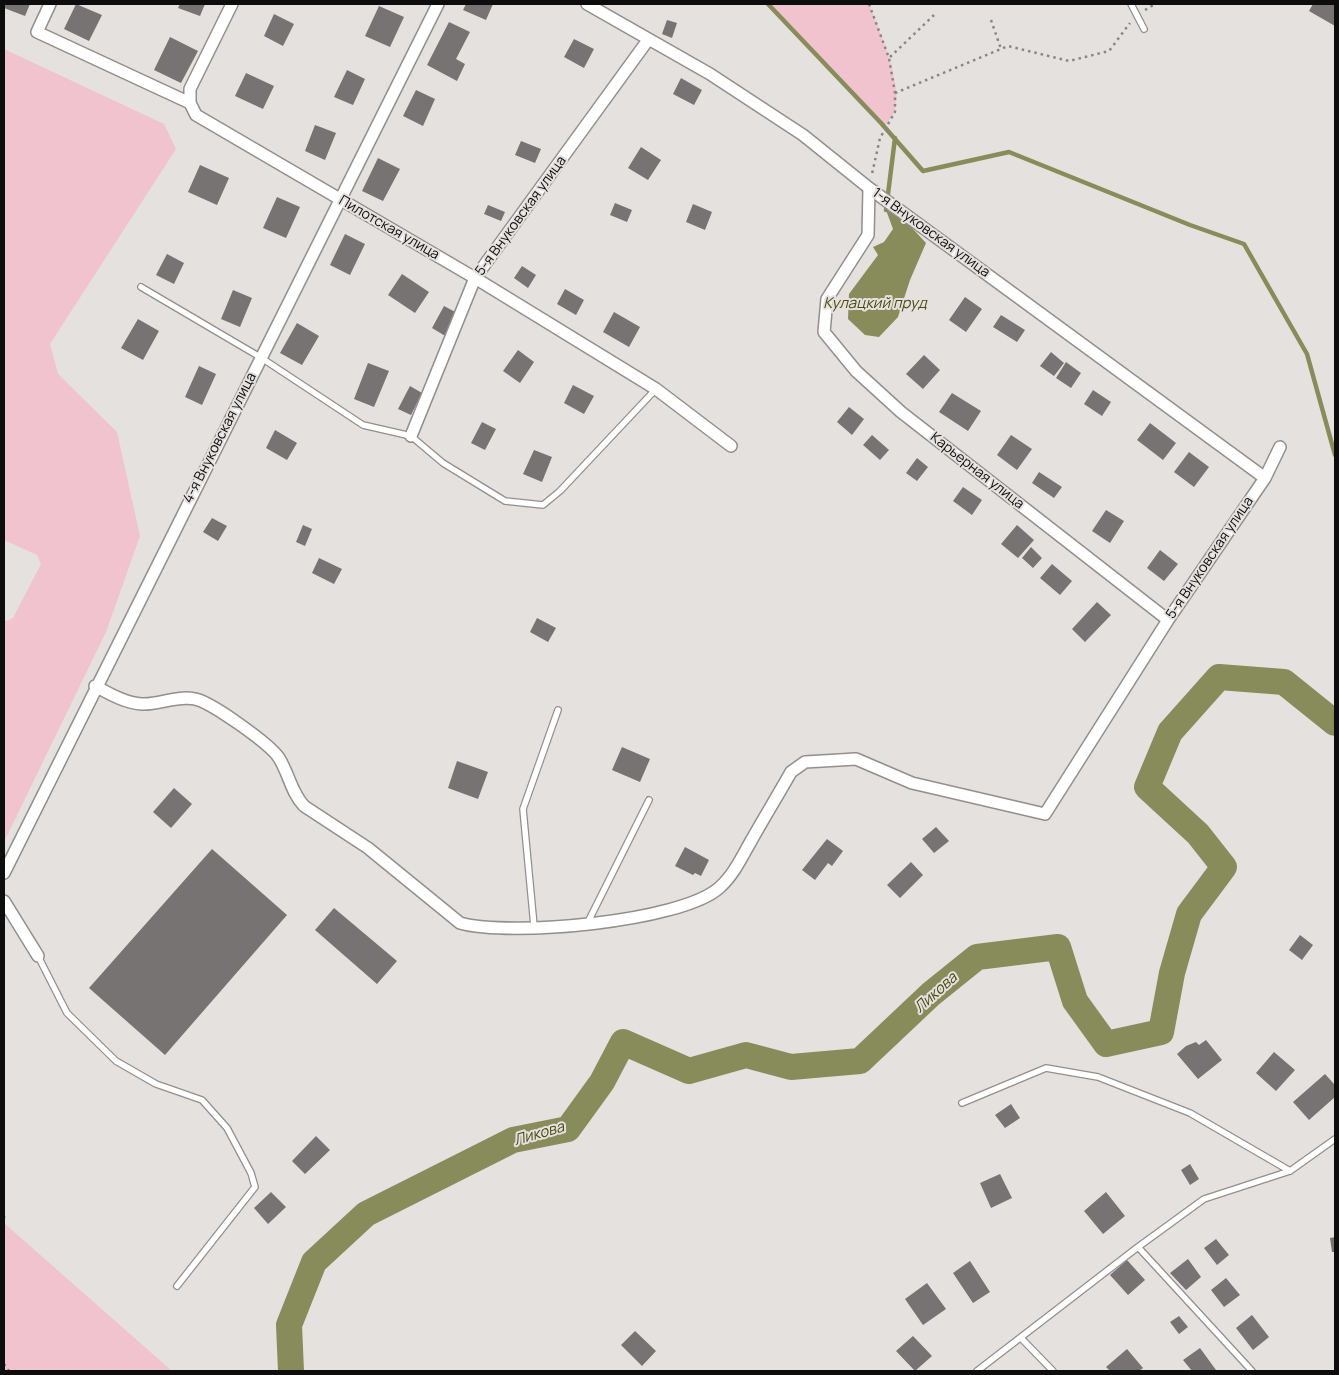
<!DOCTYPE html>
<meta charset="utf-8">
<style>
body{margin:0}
#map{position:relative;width:1339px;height:1375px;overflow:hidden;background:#e5e1df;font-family:Manrope,sans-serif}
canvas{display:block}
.frame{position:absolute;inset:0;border:5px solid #0e0d0d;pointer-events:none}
</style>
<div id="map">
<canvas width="1339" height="1375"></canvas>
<div class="frame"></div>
</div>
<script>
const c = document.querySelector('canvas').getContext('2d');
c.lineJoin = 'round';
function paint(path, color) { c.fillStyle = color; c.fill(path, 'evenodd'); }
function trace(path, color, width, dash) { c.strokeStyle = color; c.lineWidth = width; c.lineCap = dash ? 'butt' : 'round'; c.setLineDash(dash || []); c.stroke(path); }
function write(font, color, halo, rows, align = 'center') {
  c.font = font + ' Manrope,sans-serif'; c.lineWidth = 4; c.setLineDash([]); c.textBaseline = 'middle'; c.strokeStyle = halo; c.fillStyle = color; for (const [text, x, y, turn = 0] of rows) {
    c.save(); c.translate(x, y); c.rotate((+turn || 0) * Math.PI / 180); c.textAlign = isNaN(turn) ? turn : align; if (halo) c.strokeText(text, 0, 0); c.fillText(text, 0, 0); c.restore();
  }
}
paint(new Path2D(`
 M768 4H869C878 28 905 88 894 113 892 117 888 122 885 126Z
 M4 49 164 124 176 149 50 344 58 374 117 432 140 536 106 632 4 842V620L7 621 13 618 41 564 37 555 4 540Z
 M4 1223 172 1371H4Z`), '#f0c3cf');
paint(new Path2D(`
 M886 210 902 217 926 243 910 280 898 317 879 337 865 335 848 319 849 294 878 255 873 247 884 242 893 229Z`), '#888c5a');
trace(new Path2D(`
 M768 4 881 123 923 171 1009 152 1190 225 1244 244 1307 354 1335 455
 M886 210 895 138`), '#888c5a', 4.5);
trace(new Path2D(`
 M291 1371 289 1325 314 1262 366 1214 513 1140 568 1129 602 1082 623 1042 689 1071 746 1055 791 1067 860 1061 931 994 977 957 1058 947 1075 1001 1106 1044 1161 1032 1172 973 1189 914 1224 867 1198 834 1147 787 1170 732 1219 677 1284 682 1335 723`), '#888c5a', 26);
paint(new Path2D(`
 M4 4H30L25 16 4 8Z
 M76 4 102 15 89 41 64 29Z
 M180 4H205L200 16 178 8Z
 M466 4H493L486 20 463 10Z
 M1313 4H1335V26L1309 11Z
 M379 6 404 17 390 47 365 36Z
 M274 14 294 24 283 46 264 36Z
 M667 20 677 23 672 38 662 34Z
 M449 22 470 32 456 59 465 64 457 81 427 65Z
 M170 37 198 51 181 83 154 70Z
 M574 39 594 49 584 68 564 57Z
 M347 70 365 79 353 105 334 97Z
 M246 73 274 86 263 109 235 96Z
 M681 78 702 90 694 105 673 94Z
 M416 90 435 99 423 126 403 116Z
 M315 125 336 133 325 160 305 151Z
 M521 141 541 149 535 163 515 155Z
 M641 147 661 160 648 180 628 168Z
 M378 158 400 169 383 201 362 191Z
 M200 165 229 178 217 205 188 192Z
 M277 197 300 207 286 238 263 228Z
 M615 203 632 210 627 222 610 215Z
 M693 204 712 212 705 230 686 222Z
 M488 205 505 212 501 221 484 214Z
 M345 234 365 244 350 275 330 265Z
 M167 254 184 263 174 284 156 275Z
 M522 266 536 275 528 288 514 278Z
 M402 274 429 292 415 313 388 295Z
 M565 289 584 300 576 315 557 304Z
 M233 290 252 298 240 327 221 319Z
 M965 297 982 309 966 332 949 320Z
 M444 306 459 314 447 337 432 328Z
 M614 312 640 327 629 347 603 332Z
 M1001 315 1025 330 1017 342 993 327Z
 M138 319 159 331 143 360 121 348Z
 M297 323 319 336 302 365 280 353Z
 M518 350 534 362 520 383 503 371Z
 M1051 352 1064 363 1054 376 1040 366Z
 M924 355 940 370 923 389 906 374Z
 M1066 362 1081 373 1071 388 1056 378Z
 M368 363 389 371 374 407 354 399Z
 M199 366 216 374 202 405 185 397Z
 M573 385 594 396 584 414 564 403Z
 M410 386 422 393 411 415 398 409Z
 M1093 390 1111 402 1102 416 1084 404Z
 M952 393 981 411 968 431 939 412Z
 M849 407 864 419 852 435 837 422Z
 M482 422 496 429 485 450 471 443Z
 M1150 423 1176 443 1163 460 1137 440Z
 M275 430 297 443 287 460 266 448Z
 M872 435 889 450 880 460 863 445Z
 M1011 435 1032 449 1017 470 997 455Z
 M534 450 552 457 542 482 523 474Z
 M1189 452 1209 467 1194 487 1174 472Z
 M917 458 928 467 917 481 906 473Z
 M1039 472 1062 487 1054 498 1032 483Z
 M963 487 982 500 972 515 953 501Z
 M1106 510 1124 521 1110 543 1092 531Z
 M212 518 227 526 218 541 203 532Z
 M303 525 312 529 305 546 296 542Z
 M1017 525 1034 540 1018 558 1001 544Z
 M1031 547 1042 558 1033 568 1022 558Z
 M1160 550 1178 564 1164 581 1147 568Z
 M319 558 342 569 334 584 312 573Z
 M1052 564 1072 581 1060 595 1040 578Z
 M1097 602 1111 615 1085 642 1072 629Z
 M537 618 556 628 548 642 530 632Z
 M622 747 650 759 640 782 612 770Z
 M457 761 488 772 478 799 448 788Z
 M174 788 192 804 171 828 153 812Z
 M936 827 949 841 934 853 922 839Z
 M827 839 843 851 832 866 828 863 815 880 802 870Z
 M685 847 709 860 701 876 695 873 693 875 675 866Z
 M212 849 287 915 165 1055 89 988Z
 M911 862 923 875 900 898 887 885Z
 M334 908 397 961 377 984 315 930Z
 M1300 935 1313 945 1302 960 1289 950Z
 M1206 1040 1222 1060 1198 1079 1177 1054 1186 1046 1196 1042 1199 1045Z
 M1274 1052 1295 1070 1276 1091 1256 1073Z
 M1325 1074 1335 1085V1097L1309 1120 1293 1102Z
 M1011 1104 1020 1118 1005 1128 995 1115Z
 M316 1136 330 1150 305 1174 292 1161Z
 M1190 1164 1199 1179 1190 1185 1181 1170Z
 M1000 1174 1012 1198 991 1208 980 1183Z
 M271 1192 286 1207 268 1224 254 1208Z
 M1106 1192 1125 1216 1103 1234 1084 1211Z
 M1335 1237V1252H1332L1330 1238Z
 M1216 1239 1229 1255 1217 1265 1204 1248Z
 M1188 1259 1201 1277 1186 1290 1170 1273Z
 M1127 1260 1145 1280 1128 1295 1110 1275Z
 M970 1261 990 1292 973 1303 953 1273Z
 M1226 1278 1240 1295 1224 1307 1211 1290Z
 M927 1283 946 1309 923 1325 905 1299Z
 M1252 1315 1269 1337 1253 1350 1236 1328Z
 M1179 1316 1188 1327 1179 1334 1170 1322Z
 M635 1331 656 1351 642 1366 621 1345Z
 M913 1336 932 1356 915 1371 896 1351Z
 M1200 1348 1216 1370 1215 1371H1192L1183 1360Z
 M1127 1349 1143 1368 1139 1371H1110L1106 1367Z`), '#777373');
const service = new Path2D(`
 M1131 4 1144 29
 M141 287 260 357 363 425 411 436 443 463 505 501 543 505 560 491 656 389
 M587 924 649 800
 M534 926 523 809 558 710
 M38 956 67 1013 116 1061 156 1084 202 1100 227 1128 251 1173 255 1187 177 1286
 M962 1103 1046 1068 1098 1077 1190 1113 1290 1171
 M1021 1338 1053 1371
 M977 1371 1138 1247
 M1252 1371 1138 1247 1204 1199 1290 1171 1335 1139`);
const minor = new Path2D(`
 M50 4 37 32 190 103 196 115 475 278 656 389 731 446
 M587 4 710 74 803 135 869 188 1265 478
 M190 103V89L232 4
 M869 188 868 235 827 299 824 332 856 371 901 412 1168 620
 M411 436 475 278 648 40
 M95 686C110 694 125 703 142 704 159 705 177 695 195 699 211 702 270 744 279 758 289 774 291 792 304 806L368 848 460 923C509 937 680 922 719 888 733 876 742 857 751 841 764 818 778 795 791 772L805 762 856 759 912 783 1045 814 1168 620 1265 478 1280 447
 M4 873 438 4
 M4 901 38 956`);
trace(service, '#928f8d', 8);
trace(minor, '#928f8d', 14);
trace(new Path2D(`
 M869 4 889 58 895 93V112L880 138 872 174
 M1145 10 1155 4
 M991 20 1001 49
 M890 57 934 15
 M895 93 1008 46 1069 61 1109 51 1130 23
 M4 1217 5 1218
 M4 1364 9 1371`), '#888685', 2.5, [2.5, 4]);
trace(service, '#fff', 5.5);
trace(minor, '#fff', 11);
write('14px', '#0e0d0d', '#e5e1df', [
 ["5-я Внуковская улица",521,216,-54],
 ["Пилотская улица",389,228,30],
 ["1-я Внуковская улица",931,233,36],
 ["4-я Внуковская улица",220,438,-63],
 ["Карьерная улица",977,471,38],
 ["5-я Внуковская улица",1210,558,-56]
]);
write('italic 15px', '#494c10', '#e5e1df', [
 ["Кулацкий пруд",875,304],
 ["Ликова",936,993,-42],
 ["Ликова",539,1134,-16]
]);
</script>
